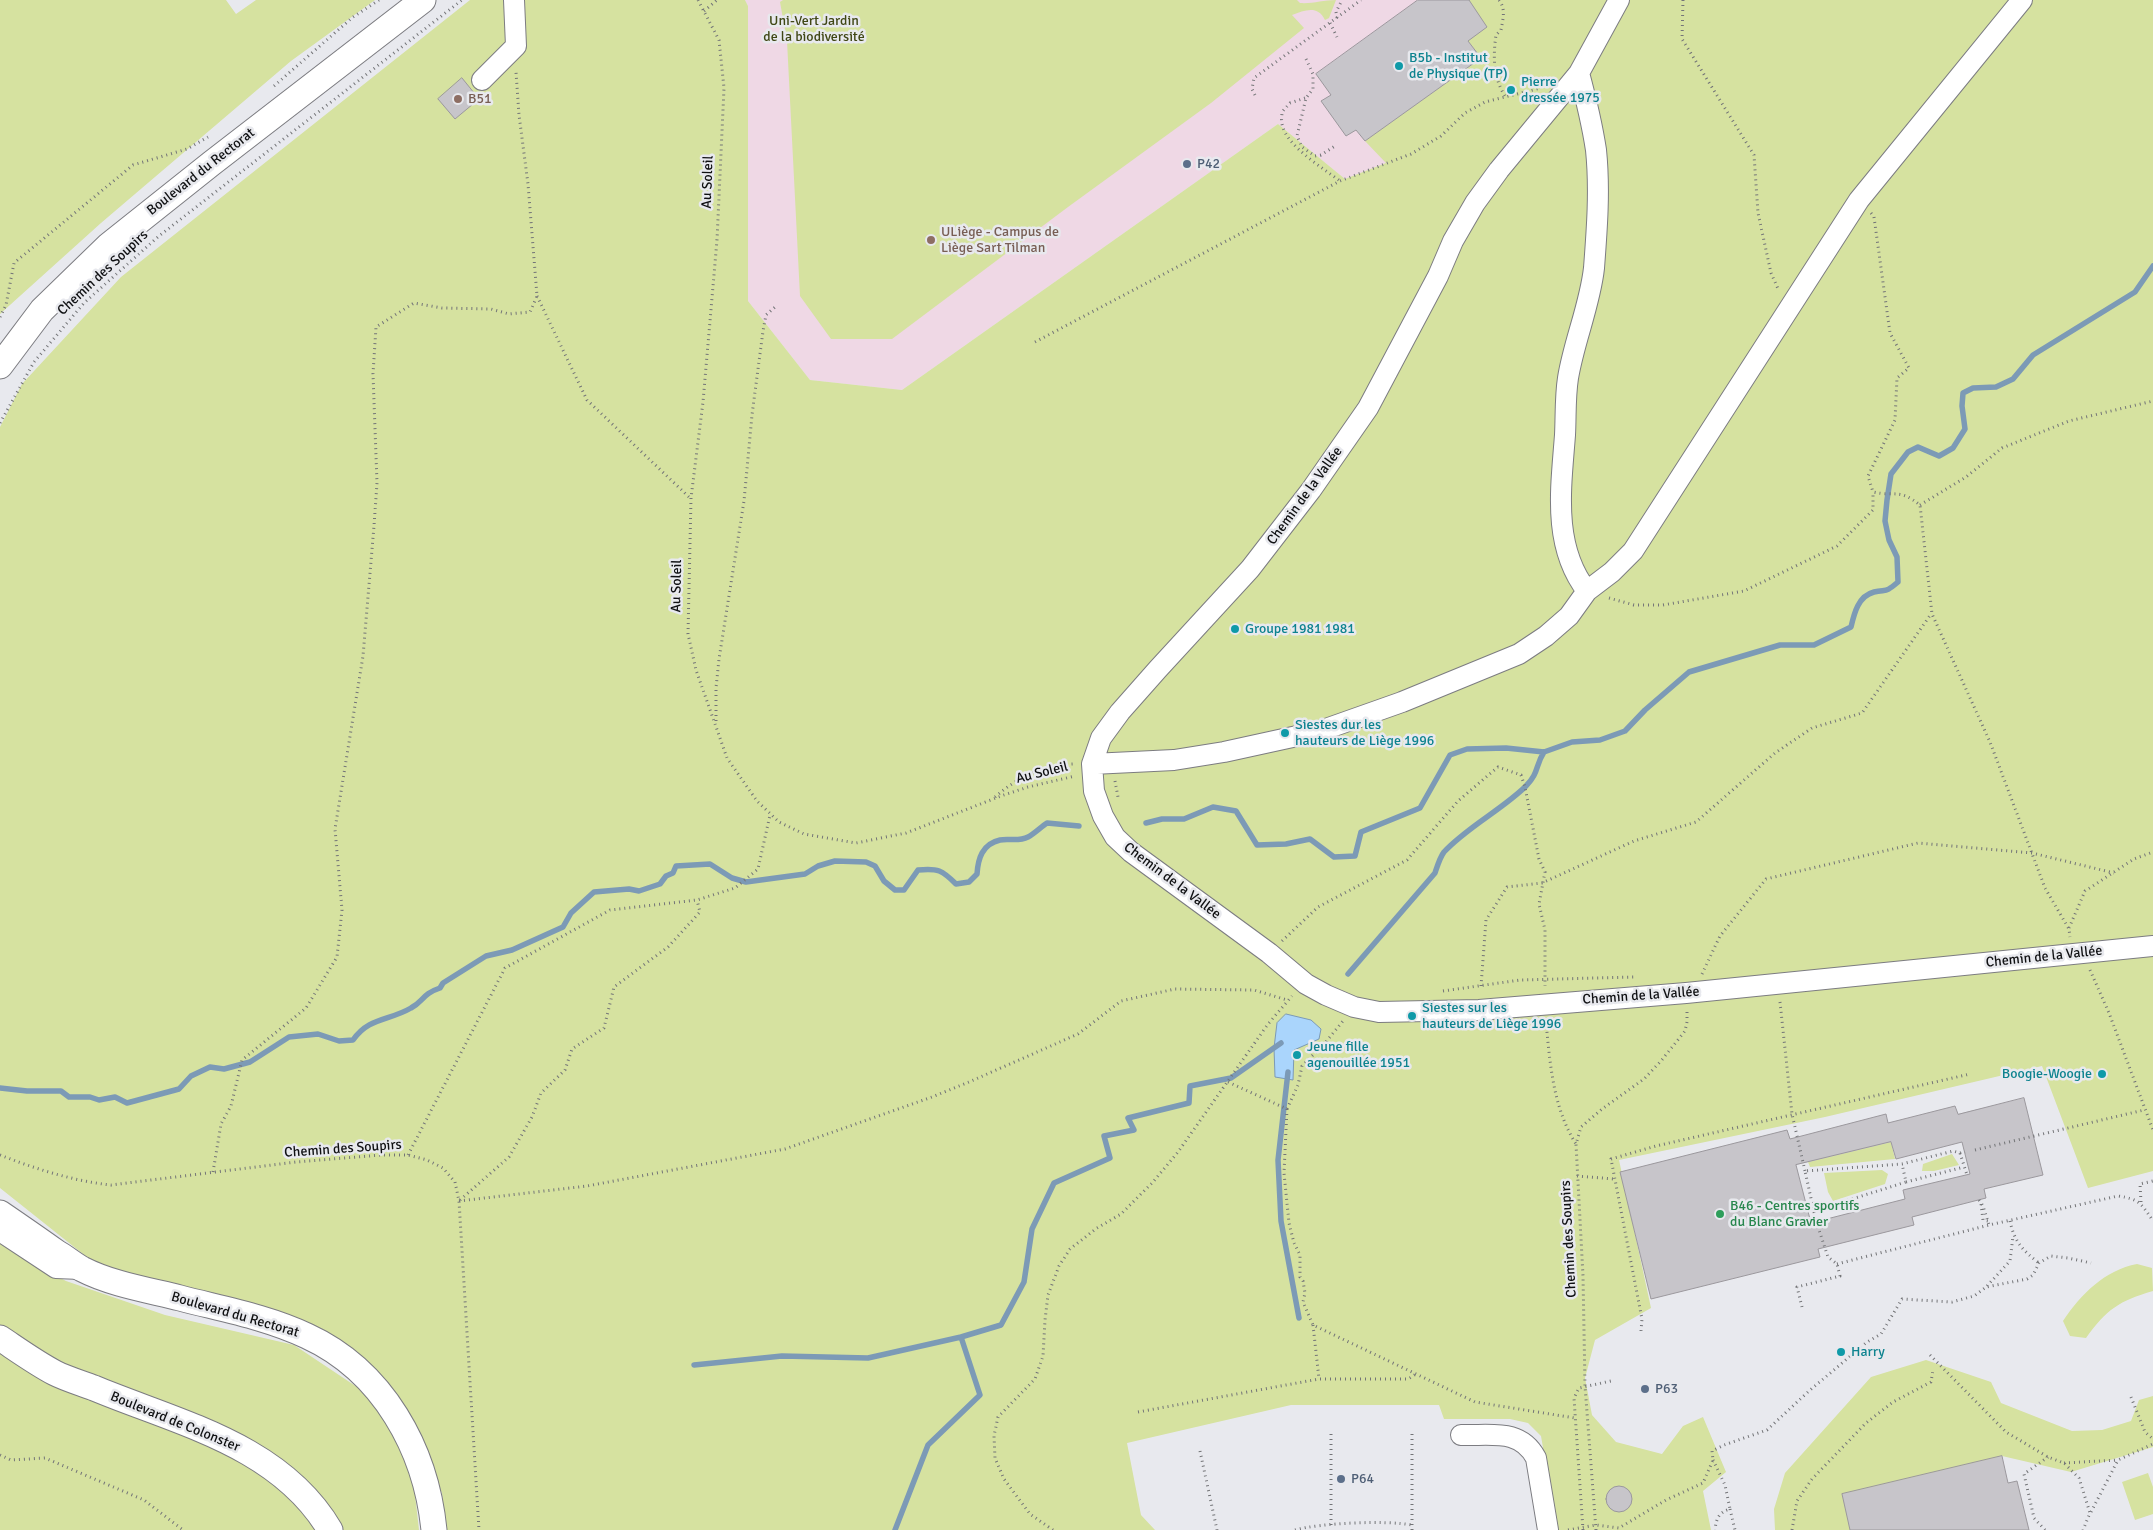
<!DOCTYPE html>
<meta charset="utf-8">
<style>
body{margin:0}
canvas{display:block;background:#e8e9ee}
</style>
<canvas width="2153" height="1530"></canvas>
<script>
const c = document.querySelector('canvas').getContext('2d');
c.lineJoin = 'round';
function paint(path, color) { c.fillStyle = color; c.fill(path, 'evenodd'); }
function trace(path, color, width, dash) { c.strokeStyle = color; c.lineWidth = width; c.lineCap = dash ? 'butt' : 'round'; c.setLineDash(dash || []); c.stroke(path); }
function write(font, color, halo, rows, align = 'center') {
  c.font = font + ' Signika,sans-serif'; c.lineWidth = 5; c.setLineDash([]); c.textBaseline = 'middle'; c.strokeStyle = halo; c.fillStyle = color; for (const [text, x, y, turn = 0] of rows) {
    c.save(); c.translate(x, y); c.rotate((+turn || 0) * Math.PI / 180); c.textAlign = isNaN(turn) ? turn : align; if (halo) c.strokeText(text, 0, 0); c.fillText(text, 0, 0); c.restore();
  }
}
paint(new Path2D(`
 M745 0H1497L1526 61 1387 163 1345 179 1278 124 902 390 810 380 748 301V6Z`), '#efd8e5');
paint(new Path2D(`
 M0 0H226L236 14 256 0H375L291 61 101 223 0 314Z
 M470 0H745L748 6V301L810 380 902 390 1278 124 1345 179 1386 163 1365 141 1481 58 1468 41 1469 0H2153V1171L2088 1188 2042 1066 1825 1117 1619 1160 1651 1308 1595 1340 1585 1378 1592 1415 1616 1442 1662 1454 1683 1426 1703 1417 1726 1472 1703 1491 1711 1530H1557L1541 1436 1528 1423 1510 1419H1444L1439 1405H1291L1127 1443 1141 1515 1155 1530H446L442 1493 396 1394 319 1333 93 1262 0 1188V427L22 384 121 277Z
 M783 0H1297L1300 3C1312 4 1323 0 1336 0L1329 18 1325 20C1318 5 1305 10 1292 15L1304 28 1211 103 1068 207 892 339H831L800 296 787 41 780 2Z
 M1891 1142 1895 1159 1810 1167 1808 1162Z
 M1952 1154 1959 1165 1934 1171H1922L1923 1164Z
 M1882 1170 1888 1174 1885 1184 1833 1201 1828 1192 1824 1173Z
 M0 1241 39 1267 66 1281 165 1315 294 1345 378 1401 413 1477 419 1530H0Z
 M2137 1264 2152 1268 2153 1291C2119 1301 2107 1309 2086 1338L2070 1336 2063 1321C2081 1294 2105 1270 2137 1264Z
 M1926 1360 1991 1382 2001 1403 2072 1431 2102 1430 2131 1421 2139 1400 2153 1396V1447L2071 1472 2002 1456 1850 1530H1775L1774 1509 1785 1473 1871 1377Z
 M2148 1473 2153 1487V1514L2135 1520 2122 1482Z`), '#d6e2a0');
const water = new Path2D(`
 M1286 1014 1311 1020 1321 1029 1319 1039 1294 1050 1293 1080 1275 1077 1274 1048 1277 1023Z`);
paint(water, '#aad5fc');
trace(water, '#7c9ab6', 1);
trace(new Path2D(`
 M1146 823 1162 819H1184L1213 807 1236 811 1257 845 1286 844 1310 839 1334 857 1355 856 1361 832 1420 808 1450 755 1467 749 1506 748 1544 752 1572 742 1600 740 1625 731 1645 710 1689 672 1780 645H1814L1851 627C1854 614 1858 596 1874 592 1888 589 1885 593 1898 582L1897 557 1889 540 1885 521 1887 500 1891 474 1908 452 1918 447 1939 456 1953 448 1965 429 1962 406 1963 393 1973 388 1996 387 2013 379 2033 355 2135 292 2153 266
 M1348 974 1435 873C1437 867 1440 857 1444 852 1467 827 1503 809 1526 786 1539 773 1535 766 1544 752
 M1288 1072 1278 1160 1281 1221 1299 1318
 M0 1088 27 1091H61L69 1097H90L99 1100 115 1097 127 1103 179 1089 191 1076 210 1067 224 1069 250 1062 289 1037 318 1034 339 1041 353 1040C369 1017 389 1021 411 1008 424 1001 422 994 440 988L443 983 486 956 512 950 563 927 571 913 594 892 629 889 639 891 660 884 666 876 673 873 676 866 710 864 732 878 746 882 805 874 818 866 835 861 866 862 875 866 884 881 895 890H904L918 870C938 868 942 870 956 884L969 882 977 874C978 859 982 844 1000 840 1009 838 1018 842 1028 837 1034 834 1041 827 1047 823L1079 826
 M694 1365 782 1356 868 1358 961 1337
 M895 1530 928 1445 980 1395 961 1337 1001 1325 1024 1282 1032 1229 1054 1183 1110 1158 1104 1136 1134 1130 1128 1118 1189 1103 1190 1086 1231 1078 1281 1043`), '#7c9ab6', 5.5);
const building = new Path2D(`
 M1418 0H1469L1487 27 1468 41 1481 58 1365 141 1356 130 1346 136 1321 101 1331 95 1316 74Z
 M462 78 479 99 455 119 438 99Z
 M2024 1098 2043 1175 1984 1189 1986 1198 1912 1217 1914 1225 1818 1249 1820 1257 1651 1299 1620 1172 1787 1130 1790 1139 1886 1114 1888 1123 1955 1106 1958 1114ZM1891 1142 1896 1159 1962 1142 1970 1174 1903 1190 1905 1199 1811 1223 1796 1165Z
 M2002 1456 2008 1483 2017 1481 2029 1530H1850L1842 1494Z
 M1606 1499a13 13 0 1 1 26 0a13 13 0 1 1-26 0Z`);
paint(building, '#c7c5ca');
trace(building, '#9b989d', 1);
const minor = new Path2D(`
 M1619 0 1579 73 1499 170 1475 203 1453 241 1438 276 1368 408 1311 490 1250 569 1158 669 1120 712 1101 738 1092 764 1094 791 1103 816 1115 837 1131 852 1269 953 1306 984 1326 995 1354 1007 1379 1012 1479 1010 1686 993 2153 946
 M1579 73C1586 99 1592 124 1596 150 1600 189 1597 229 1594 268 1590 305 1574 341 1568 378 1565 397 1566 416 1565 435 1561 488 1552 546 1587 591
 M482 80 516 46 514 0
 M1092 764 1174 760 1224 752 1320 731 1402 702 1519 654 1546 636 1569 616 1587 591 1612 572 1633 551 1859 200 2022 0
 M0 1231 56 1268 81 1269
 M1461 1435C1491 1436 1520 1428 1536 1458L1548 1530`);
const major = new Path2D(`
 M0 366 42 310 109 245 212 163 423 0
 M0 1213C19 1226 38 1239 56 1252 65 1257 73 1264 82 1269 111 1284 148 1290 180 1298 222 1309 267 1317 307 1336 383 1371 426 1449 434 1530
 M0 1338C18 1350 36 1363 55 1373 67 1379 81 1383 94 1388 178 1423 280 1445 330 1530`);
trace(minor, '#7c7c81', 22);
trace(major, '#7c7c81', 27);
trace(new Path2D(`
 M698 0 719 40 724 88 717 240 703 402 691 498 688 634 696 670 727 758 757 801 779 822 804 834 856 843 906 833 1001 796 1028 787 1075 776
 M1499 0C1506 9 1503 19 1501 30L1496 35C1493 56 1493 77 1505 96
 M1683 0 1682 39 1754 155 1758 213 1771 273 1779 291
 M704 11 717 0
 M1337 18 1336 12 1342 0
 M1330 23 1337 37
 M1306 59 1313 74V89L1306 98 1297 136 1302 147 1315 156 1321 155 1335 146
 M274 86 353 17 379 0
 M1255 95 1252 89 1254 78 1361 0
 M1305 98 1290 103 1282 112C1282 116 1281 120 1282 124 1286 146 1323 168 1340 181
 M1871 213 1874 217 1890 333 1909 368 1897 378 1895 420 1868 476 1873 492C1895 497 1899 488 1920 505L1932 614 1990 742 2045 888 2069 929 2070 937
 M537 296 587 400 690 498
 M0 317 6 305 14 263 133 165 187 149 208 137
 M1035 342 1340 181 1411 154 1441 136 1465 113 1485 102 1541 88
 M0 423 34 362 84 303 159 236 462 0
 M1920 505 1966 477 2002 448 2069 421 2153 401
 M1609 598 1634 605H1663L1744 591 1837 546 1873 510V492
 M716 721V688L719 659 744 501 752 415 763 331 766 315 775 307
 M1115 781 1118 797
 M995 797C1018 777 1043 765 1074 764
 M2069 928 2085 891 2134 859 2153 852
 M1282 941 1318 907 1407 860 1458 801 1498 767 1521 775 1525 787 1539 859 1545 872 1539 904 1545 930V986
 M2090 970 2109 1013 2153 1130
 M1702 974 1720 936 1766 879 1918 843 2032 853 2114 873
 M1481 986 1486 920 1507 887 1542 883 1634 841 1696 822 1775 753 1812 728 1862 713 1931 614
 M1443 991 1520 980 1634 977
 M1780 1002 1792 1114 1805 1171
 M1546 1022C1550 1063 1553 1108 1576 1144
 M1228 1082 1287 1109 1298 1085 1302 1066 1325 1043 1343 1021
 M1287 1109 1284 1173 1289 1223 1294 1243 1300 1255V1277L1303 1281 1305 1293 1303 1302 1313 1325 1475 1402 1575 1418
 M1975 1150 2144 1110
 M1960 1153 1967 1175
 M0 1155C36 1169 73 1181 111 1185L296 1162 381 1155H408L427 1160 443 1168 455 1182 459 1201 479 1530
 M408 1155 505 968 610 910 697 900 735 888 758 869 770 815
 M213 1172 221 1124 231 1106 242 1060 306 1008 337 957 342 910 335 829 363 656 374 526 377 483 373 374 376 327 414 303 442 308 491 309 509 314 530 312 537 296 528 184 519 115 516 72
 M1577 1176 1614 1179
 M1906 1182 1964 1167
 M460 1200 509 1157 532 1117 541 1093 565 1070 572 1049 604 1028 614 987 668 947 700 912 697 900
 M1979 1200 1983 1206 1989 1225
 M459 1201 587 1186 785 1149 932 1097 969 1082 1078 1034 1121 1001 1175 989 1254 990 1287 1000
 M2141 1202 2140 1184 2153 1181
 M1981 1204 1983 1220 1988 1221
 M1814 1211 1906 1182 1902 1164
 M2010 1221C2014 1241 2023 1251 2039 1263
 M1837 1264 1989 1225 2118 1196C2139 1199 2141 1203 2153 1221
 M1987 1286 2010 1261 2013 1236
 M1802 1307 1797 1287 1840 1276 1837 1264 1828 1257 1816 1221 1805 1171 1902 1164 1953 1151 1960 1153 1965 1152
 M1313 1325 1319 1379
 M1641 1331 1642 1319 1611 1159 1656 1146 1970 1074
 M1930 1355 2006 1432 2048 1457 2064 1463 2079 1478 2090 1513 2083 1530
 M2131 1397 2145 1432 2153 1439
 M1138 1412 1319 1379H1408L1416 1374
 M1200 1451 1217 1530
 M0 1455 11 1460 45 1458 144 1500 183 1530
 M1713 1460 1725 1485 1730 1509C1719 1512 1716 1519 1715 1530
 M2064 1463 2118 1460
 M1730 1509 1735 1530
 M2091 1512 2118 1460 2153 1444
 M1331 1525V1431
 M1053 1530 1030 1514 1004 1479 995 1458 994 1436 998 1417 1035 1379 1043 1356 1045 1320 1048 1295 1059 1266 1070 1249 1097 1228 1121 1214 1153 1182 1178 1152 1268 1024 1292 996
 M1295 1530C1320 1523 1386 1520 1412 1525
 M1412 1530V1432
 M1568 1530 1596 1525 1619 1528 1666 1500 1703 1483 1713 1460 1712 1451 1724 1445 1767 1430 1809 1391 1867 1342 1881 1334 1902 1299 1952 1302 1974 1296 1986 1287 2027 1279 2033 1275 2039 1263 2051 1256 2068 1258 2091 1263
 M1583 1530 1574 1398 1579 1388 1611 1381
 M1596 1530 1585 1386 1583 1276 1576 1144 1581 1127 1602 1109 1644 1079 1661 1061 1685 1031 1687 1022V1011
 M1792 1530 1797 1501 1812 1479 1866 1423 1893 1402 1931 1382 1933 1370
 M2045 1530 2034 1518 2024 1474 2048 1457`), '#737477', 3, [1, 4]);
trace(minor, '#fff', 20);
trace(major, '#fff', 25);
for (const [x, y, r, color] of [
 [1399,66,5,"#0f9aa8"],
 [1511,90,5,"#0f9aa8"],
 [458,99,5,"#8d6e63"],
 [1187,164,5,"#5c6f8a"],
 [931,240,5,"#8d6e63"],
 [1235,629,5,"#0f9aa8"],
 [1285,733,5,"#0f9aa8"],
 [1412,1016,5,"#0f9aa8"],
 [1297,1055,5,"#0f9aa8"],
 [2102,1074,5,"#0f9aa8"],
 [1720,1214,5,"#2e9e5b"],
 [1841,1352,5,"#0f9aa8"],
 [1645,1389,5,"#5c6f8a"],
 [1341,1479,5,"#5c6f8a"]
]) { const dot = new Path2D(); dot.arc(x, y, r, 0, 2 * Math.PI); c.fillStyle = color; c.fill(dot); trace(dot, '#e8e9ee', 2); }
write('14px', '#404715', '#e8e9ee', [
 ["Uni-Vert Jardin",814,21],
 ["de la biodiversité",814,37]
]);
write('14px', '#0d838f', '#e8e9ee', [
 ["B5b - Institut",1409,58],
 ["de Physique (TP)",1409,74],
 ["Pierre",1521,82],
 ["dressée 1975",1521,98],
 ["Groupe 1981 1981",1245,629],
 ["Siestes dur les",1295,725],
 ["hauteurs de Liège 1996",1295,741],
 ["Siestes sur les",1422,1008],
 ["hauteurs de Liège 1996",1422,1024],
 ["Jeune fille",1307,1047],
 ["agenouillée 1951",1307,1063],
 ["Boogie-Woogie",2092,1074,"right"],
 ["Harry",1851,1352]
], 'left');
write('14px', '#785e54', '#e8e9ee', [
 ["B51",468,99],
 ["ULiège - Campus de",941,232],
 ["Liège Sart Tilman",941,248]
], 'left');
write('14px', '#4e5e75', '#e8e9ee', [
 ["P42",1197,164],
 ["P63",1655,1389],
 ["P64",1351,1479]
], 'left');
write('14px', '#101113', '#e8e9ee', [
 ["Boulevard du Rectorat",201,172,-38],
 ["Au Soleil",708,182,-88],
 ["Chemin des Soupirs",103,273,-43],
 ["Chemin de la Vallée",1305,496,-54],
 ["Au Soleil",677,586,-89],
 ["Au Soleil",1042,773,-14],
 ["Chemin de la Vallée",1172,881,37],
 ["Chemin de la Vallée",2044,957,-6],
 ["Chemin de la Vallée",1641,996,-4],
 ["Chemin des Soupirs",343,1149,-4],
 ["Chemin des Soupirs",1569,1239,-93],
 ["Boulevard du Rectorat",235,1315,16],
 ["Boulevard de Colonster",175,1422,22]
]);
write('14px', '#27864d', '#e8e9ee', [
 ["B46 - Centres sportifs",1730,1206],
 ["du Blanc Gravier",1730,1222]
], 'left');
</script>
